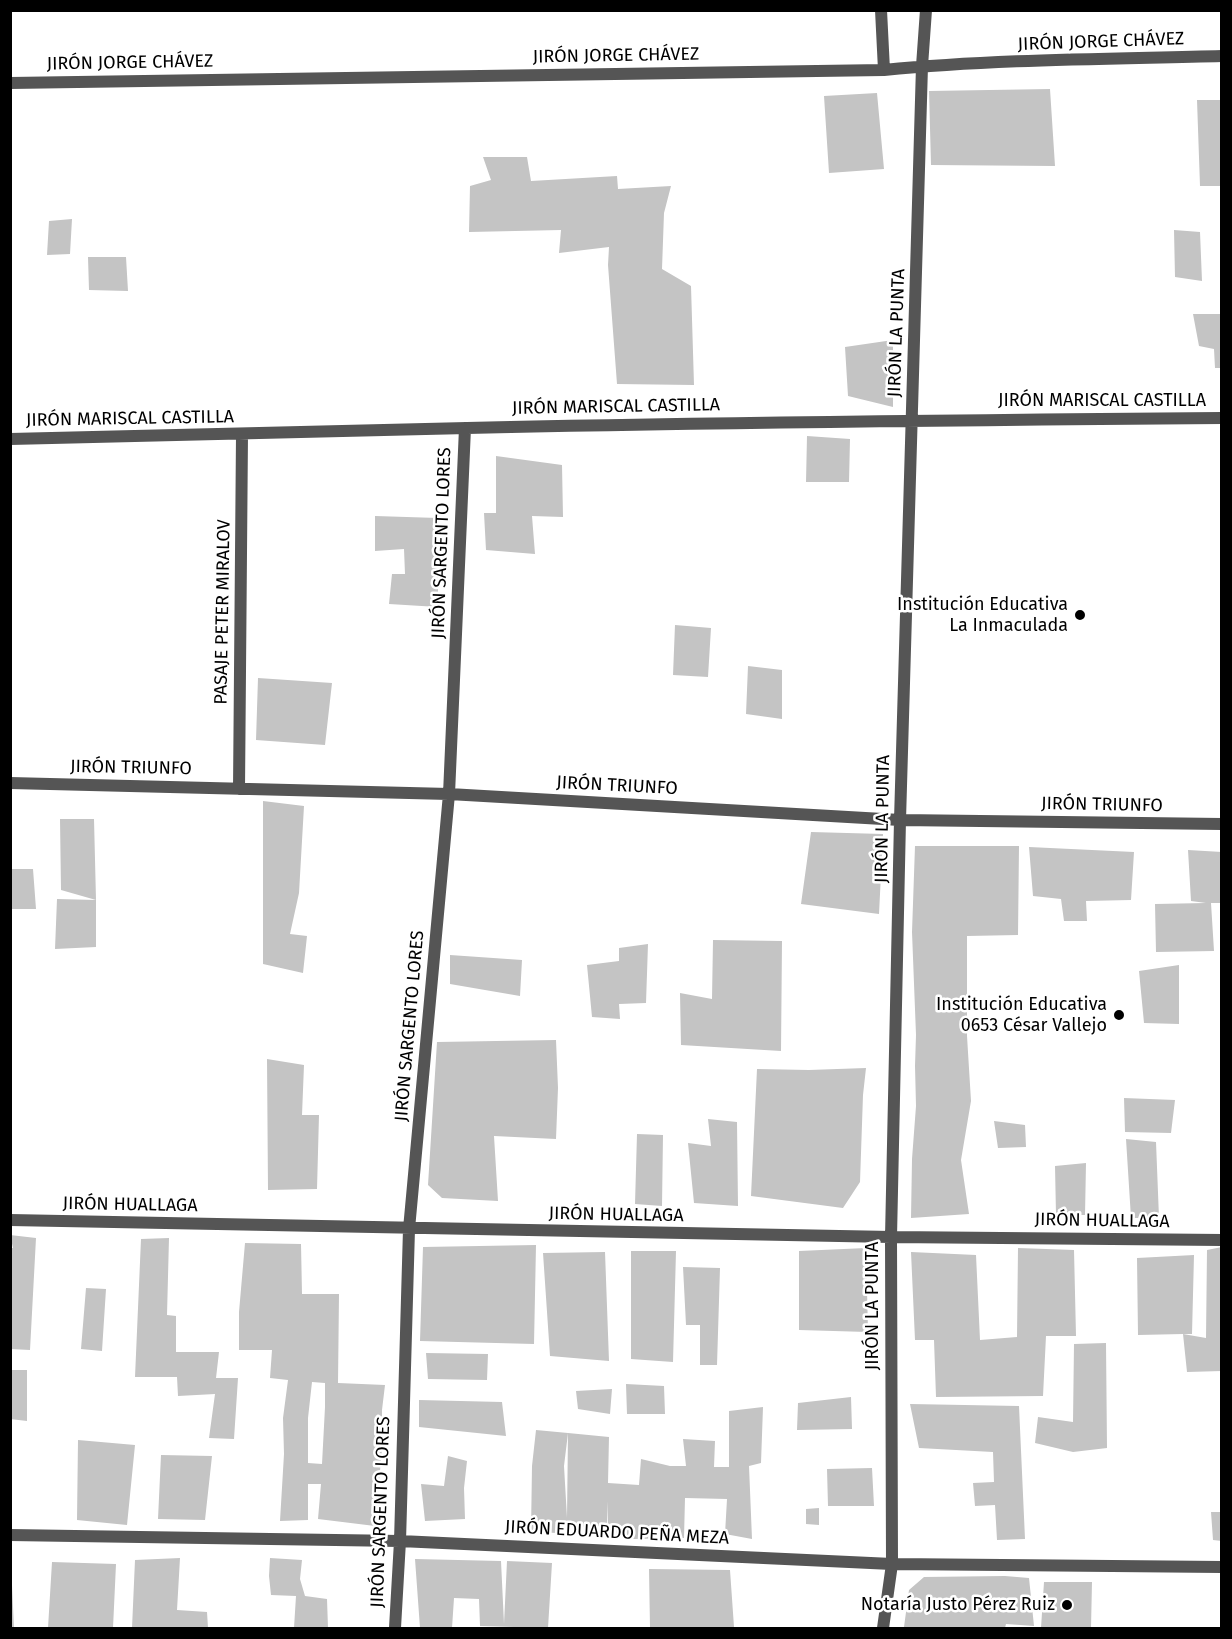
<!DOCTYPE html>
<meta charset="utf-8">
<style>
body{margin:0}
#map{position:relative;width:1232px;height:1639px;overflow:hidden;background:#fff;font-family:"Fira Sans",sans-serif}
canvas{display:block}
.frame{position:absolute;inset:0;border:12px solid #000;pointer-events:none}
</style>
<div id="map">
<canvas width="1232" height="1639"></canvas>
<div class="frame"></div>
</div>
<script>
const c = document.querySelector('canvas').getContext('2d');
c.lineJoin = 'round';
function paint(path, color) { c.fillStyle = color; c.fill(path, 'evenodd'); }
function trace(path, color, width, dash) { c.strokeStyle = color; c.lineWidth = width; c.lineCap = dash ? 'butt' : 'round'; c.setLineDash(dash || []); c.stroke(path); }
function write(font, color, halo, rows, align = 'center') {
  c.font = font + ' "Fira Sans",sans-serif'; c.lineWidth = 5; c.setLineDash([]); c.textBaseline = 'middle'; c.strokeStyle = halo; c.fillStyle = color; for (const [text, x, y, turn = 0] of rows) {
    c.save(); c.translate(x, y); c.rotate((+turn || 0) * Math.PI / 180); c.textAlign = isNaN(turn) ? turn : align; if (halo) c.strokeText(text, 0, 0); c.fillText(text, 0, 0); c.restore();
  }
}
paint(new Path2D(`
 M1050 89 1055 166 931 165 929 91Z
 M877 93 884 169 829 173 824 96Z
 M1197 100H1222V186H1200Z
 M483 157H527L531 181 617 176 618 189 671 186 664 213 662 269 691 286 694 385 617 384 608 265 609 247 559 253 561 230 469 232 470 186 491 180Z
 M72 219 70 254 47 255 49 221Z
 M1174 230 1200 232 1202 281 1175 277Z
 M88 257H126L128 291 89 290Z
 M1193 314H1222V368H1215L1214 349 1199 346Z
 M893 340V407L848 396 845 347Z
 M807 436 850 439 849 482H806Z
 M496 456 562 465 563 517 532 516 535 554 486 550 484 513H496Z
 M375 516 438 518V607L389 604 392 574H405L404 549 375 551Z
 M675 625 711 628 708 677 673 675Z
 M748 666 782 670V719L746 714Z
 M258 678 332 683 325 745 256 740Z
 M263 801 304 806 299 893 290 934 307 936 303 973 263 964Z
 M60 819H94L96 900 61 890Z
 M811 832 883 834 879 914 801 904Z
 M915 846H1019L1018 935 967 936V1036L971 1101 961 1160 969 1214 911 1218 912 1159 916 1106 915 1066 916 1035 912 932Z
 M1029 847 1134 852 1131 900 1086 901 1087 921H1064L1061 899 1033 896Z
 M1188 850 1222 852V903H1211L1214 951 1156 952 1155 904 1206 903 1191 901Z
 M10 869H33L36 909H10Z
 M57 899 96 900V947L55 949Z
 M713 940 782 941 781 1051 681 1045 680 993 712 999Z
 M648 944 646 1003 619 1004 620 1019 592 1017 587 965 619 961V948Z
 M450 955 522 960 520 996 450 984Z
 M1179 965V1024L1144 1023 1139 971Z
 M556 1040 558 1088 556 1139 494 1136 498 1201 442 1198 428 1185 437 1042Z
 M267 1059 304 1065 302 1115H319L317 1189 268 1190Z
 M866 1068 863 1095 860 1182 843 1208 751 1196 757 1069 809 1070Z
 M1124 1098 1175 1100 1171 1133 1125 1132Z
 M708 1119 737 1122 738 1206 694 1203 688 1143 711 1146Z
 M994 1121 1025 1125 1026 1147 998 1148Z
 M637 1134 663 1135 662 1206 635 1204Z
 M1126 1139 1156 1142 1159 1218H1131Z
 M1086 1163 1085 1215H1056L1055 1166Z
 M10 1235 36 1238 30 1350 10 1349V1248H13Z
 M169 1238 167 1315 176 1316V1352H219L216 1378H238L234 1439 209 1438 215 1394 178 1396 177 1377H135L141 1239Z
 M245 1243 301 1244 302 1294H339L338 1383 385 1385 382 1410V1449L375 1526 318 1519 321 1484H308V1520L280 1521 284 1454 283 1418 288 1380 270 1378 272 1350H239V1312ZM312 1382 325 1383V1407L322 1464 308 1463V1418Z
 M536 1245 534 1344 420 1341 423 1247Z
 M1222 1247V1371L1187 1372 1183 1334 1138 1335 1137 1258 1194 1255 1192 1334H1183L1206 1338 1207 1250Z
 M866 1248 868 1332 799 1330V1251Z
 M1018 1248 1074 1250 1076 1336H1046L1043 1396 936 1397 934 1340H915L911 1252 976 1255 980 1340 1017 1337Z
 M631 1251H676L673 1362 631 1359Z
 M605 1252 609 1361 550 1356 543 1253Z
 M683 1267 720 1268 717 1365H700V1325H686Z
 M86 1288 106 1289 102 1351 81 1349Z
 M1106 1343 1107 1448 1073 1452 1035 1443 1038 1417 1073 1422 1074 1344Z
 M426 1353 488 1354 487 1380 428 1379Z
 M10 1370H27V1421L10 1419Z
 M626 1384 664 1386 665 1414H627Z
 M612 1389 610 1414 578 1409 576 1391Z
 M851 1397 852 1429 797 1430 798 1403Z
 M419 1400 502 1402 506 1436 419 1427Z
 M910 1404 1019 1406 1025 1539 997 1540 995 1505 975 1506 973 1483 994 1482 993 1452 919 1448Z
 M763 1407 761 1463 749 1466 752 1539 725 1534 727 1499 685 1498 684 1538 634 1539 608 1533V1501L607 1526 567 1527V1534L531 1531 532 1466 536 1430 568 1433 564 1466 567 1518 568 1433 609 1437 608 1483 639 1485 641 1459 670 1466H686L683 1439 715 1441 714 1467H729V1411Z
 M78 1440 135 1445 127 1525 77 1520Z
 M161 1455 212 1456 205 1520 158 1519Z
 M448 1456 467 1461 464 1488 465 1519 425 1521 421 1484 444 1486Z
 M872 1468 874 1506H828L827 1469Z
 M819 1508V1525L806 1524V1509Z
 M1211 1512H1222V1541L1213 1540Z
 M180 1558 177 1610 207 1612 208 1628H132L135 1560Z
 M270 1558 302 1560 300 1579 305 1596 327 1599 328 1628H294L296 1596 271 1595 269 1576Z
 M415 1559 501 1561 504 1624 507 1561 552 1563 548 1628 480 1626 479 1599 454 1598 452 1628H420Z
 M52 1562 116 1564 113 1628H48Z
 M649 1569 730 1570 734 1627 650 1628Z
 M1005 1576 1029 1578 1034 1626 1006 1624 1005 1628 904 1627 909 1590 924 1577Z
 M1044 1582H1092L1091 1628H1041Z
 M10 1585H12L14 1628H10Z`), '#c4c4c4');
trace(new Path2D(`
 M881 10 884 70
 M10 83 884 70C996 59 1109 59 1222 56
 M10 439C163 436 315 431 467 428 718 422 970 420 1222 418
 M10 783 449 794 900 820 1222 824
 M239 789 242 435
 M10 1220 891 1237 1222 1240
 M10 1535 400 1541 892 1564 1222 1567
 M395 1628 400 1541 409 1229 449 794 465 428
 M883 1628 892 1564 891 1237 900 820 922 66 926 10`), '#555', 12);
for (const [x, y, r, color] of [
 [1080,615,6,"#000"],
 [1119,1015,6,"#000"],
 [1067,1605,6,"#000"]
]) { const dot = new Path2D(); dot.arc(x, y, r, 0, 2 * Math.PI); c.fillStyle = color; c.fill(dot); trace(dot, '#fff', 2); }
write('18px', '#000', '#fff', [
 ["JIRÓN JORGE CHÁVEZ",1101,42,-2],
 ["JIRÓN JORGE CHÁVEZ",616,56,-1],
 ["JIRÓN JORGE CHÁVEZ",130,63,-1],
 ["JIRÓN LA PUNTA",897,333,-88],
 ["JIRÓN MARISCAL CASTILLA",1102,401],
 ["JIRÓN MARISCAL CASTILLA",616,407,-1],
 ["JIRÓN MARISCAL CASTILLA",130,419,-1],
 ["JIRÓN SARGENTO LORES",442,543,-88],
 ["PASAJE PETER MIRALOV",223,612,-89],
 ["JIRÓN TRIUNFO",131,768,1],
 ["JIRÓN TRIUNFO",617,786,3],
 ["JIRÓN TRIUNFO",1102,805,1],
 ["JIRÓN LA PUNTA",883,819,-89],
 ["JIRÓN SARGENTO LORES",410,1026,-85],
 ["JIRÓN HUALLAGA",130,1205,1],
 ["JIRÓN HUALLAGA",616,1215,1],
 ["JIRÓN HUALLAGA",1102,1221,1],
 ["JIRÓN LA PUNTA",873,1306,-90],
 ["JIRÓN SARGENTO LORES",381,1512,-88],
 ["JIRÓN EDUARDO PEÑA MEZA",617,1533,3]
]);
write('18px', '#000', '#fff', [
 ["Institución Educativa",1068,605],
 ["La Inmaculada",1068,626],
 ["Institución Educativa",1107,1005],
 ["0653 César Vallejo",1107,1026],
 ["Notaría Justo Pérez Ruiz",1055,1605]
], 'right');
</script>
